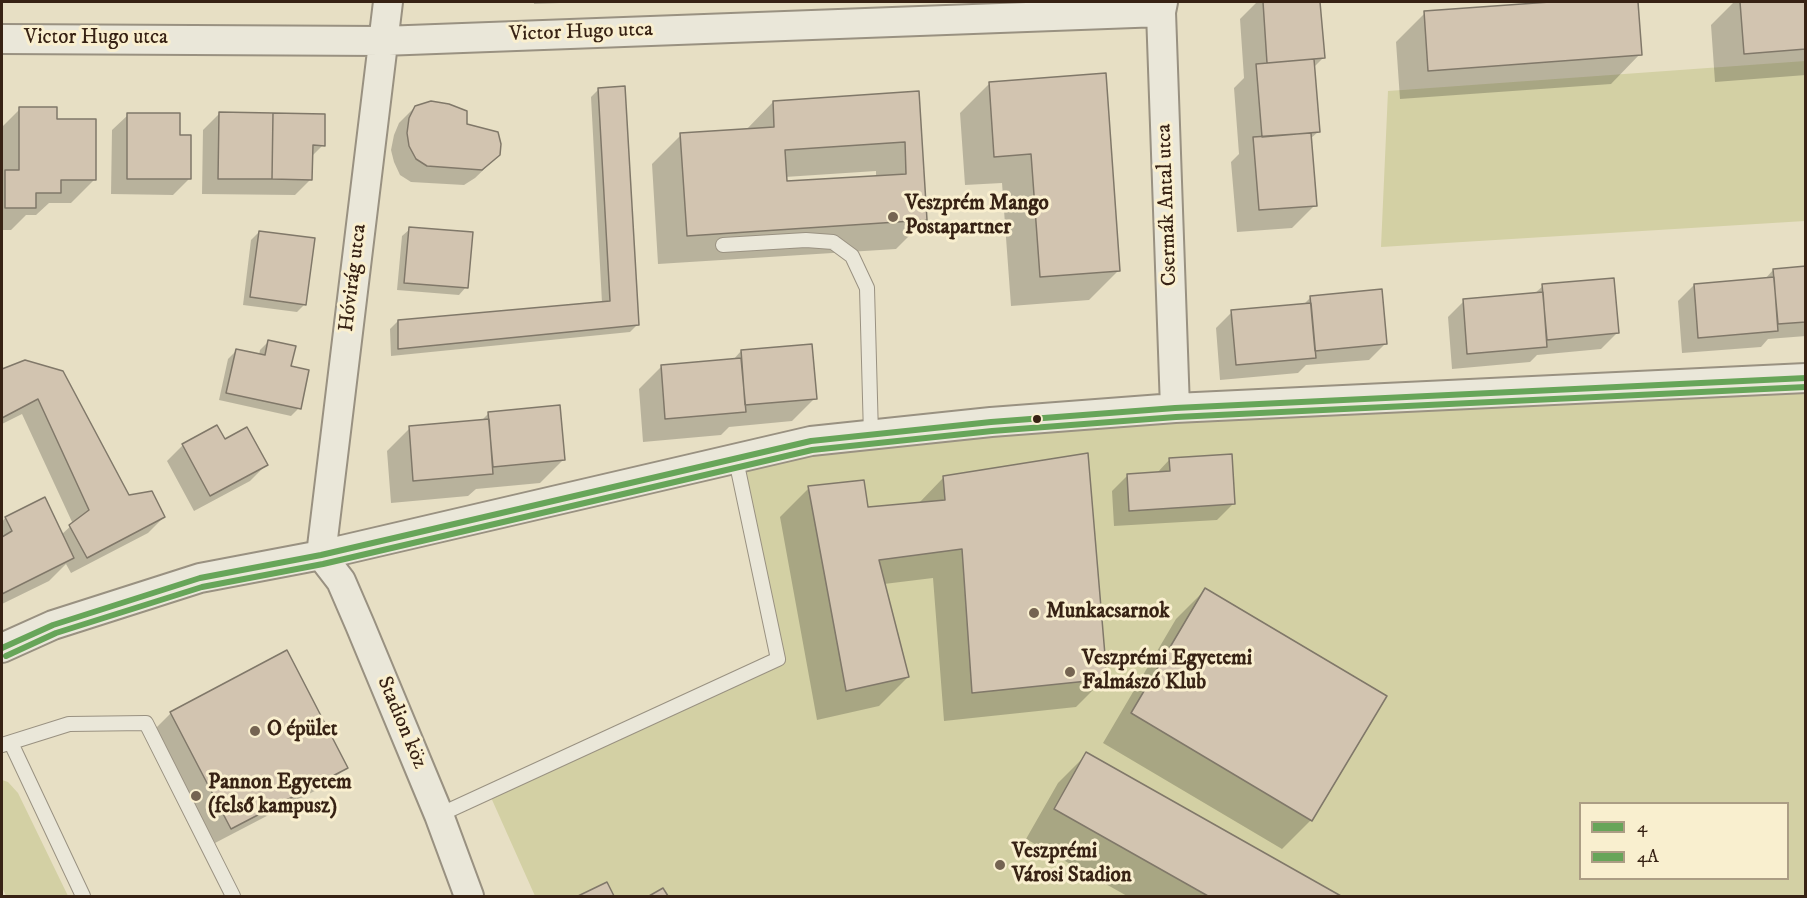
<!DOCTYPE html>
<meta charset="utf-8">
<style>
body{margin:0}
#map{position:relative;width:1807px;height:898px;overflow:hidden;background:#e7dfc4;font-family:"IM FELL DW Pica",serif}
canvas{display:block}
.frame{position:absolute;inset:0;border:3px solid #372214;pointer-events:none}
.legend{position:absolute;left:1579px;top:802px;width:210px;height:78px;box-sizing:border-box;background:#f9efcf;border:2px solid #ab9d84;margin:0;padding:8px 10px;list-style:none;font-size:18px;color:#372214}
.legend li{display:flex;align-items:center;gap:12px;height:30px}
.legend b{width:30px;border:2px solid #ab9d84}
</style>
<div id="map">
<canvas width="1807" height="898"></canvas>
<div class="frame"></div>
<ul class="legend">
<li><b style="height:8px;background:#67a559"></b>4</li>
<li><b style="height:8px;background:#67a559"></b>4A</li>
</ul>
</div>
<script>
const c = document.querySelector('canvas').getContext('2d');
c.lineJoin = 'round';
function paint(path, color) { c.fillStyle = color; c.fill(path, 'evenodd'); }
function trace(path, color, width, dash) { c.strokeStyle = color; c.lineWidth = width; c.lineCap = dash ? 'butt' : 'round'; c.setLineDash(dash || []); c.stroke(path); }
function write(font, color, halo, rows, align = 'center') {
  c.font = font + ' "IM FELL DW Pica",serif'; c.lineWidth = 6; c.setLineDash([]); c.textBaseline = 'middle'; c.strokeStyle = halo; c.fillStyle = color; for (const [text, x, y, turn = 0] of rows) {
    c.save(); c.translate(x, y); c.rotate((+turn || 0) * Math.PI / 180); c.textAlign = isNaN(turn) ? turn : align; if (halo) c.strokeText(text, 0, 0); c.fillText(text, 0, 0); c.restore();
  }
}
paint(new Path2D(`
 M1805 61V221L1381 247 1388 91Z
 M1805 378V896H535L489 793 779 659 734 459 812 441ZM1580 804H1788V878H1580Z
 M2 780 8 782 18 793 68 896H6L2 887Z`), '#d3d0a4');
paint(new Path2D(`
 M534 2H586L534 4Z
 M1257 2H1319L1323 58 1313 68 1318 132 1310 139 1315 205 1292 228 1237 232 1231 162 1239 154 1234 88 1244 78 1240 19Z
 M1572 2H1637L1640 54 1611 84 1400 99 1396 42 1425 13Z
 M1734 2H1806V75L1715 82 1711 25Z
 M989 84 1118 271 1089 300 1011 306 1002 183 965 185 960 113Z
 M599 89 638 324 630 332 391 356 390 329 398 321 602 303 591 97Z
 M917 93 925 220 896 249 658 264 652 164 681 135 745 131 773 102ZM876 171V177L786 183 785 177Z
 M415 107 465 125 499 155 475 178 464 185 411 182 400 175 394 162 391 150 394 135 399 123Z
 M20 109 55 121 94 180 71 203H49L36 215H26L11 230H2V127Z
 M219 114 323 145 311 157V179L295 195 202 194 203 130Z
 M128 115 179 136 189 179 173 195 111 194 112 130Z
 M410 229 466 287 459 295 397 290 402 236Z
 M259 232 305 304 297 312 243 305 251 240Z
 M1806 268V336L1768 339 1761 347 1682 353 1678 301 1694 285 1765 279 1773 270Z
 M1543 286 1617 333 1601 349 1537 355 1530 362 1452 369 1448 317 1464 301 1534 294Z
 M1311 297 1385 344 1369 360 1306 365 1298 373 1220 380 1216 328 1232 312 1302 306Z
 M268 342 290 367 299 408 291 416 219 400 228 359 236 351 259 355 260 350Z
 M741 351 815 398 792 421 729 427 721 435 643 442 639 389 662 366 733 360Z
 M25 361 128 497 164 517 148 533 71 573 66 564 49 581 2 604V522L5 518 44 499 61 535 73 524 22 414 2 424V371Z
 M489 413 563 460 540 483 476 489 468 496 391 503 387 451 410 428 480 422Z
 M224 441 266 465 250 481 194 511 167 461 183 445Z
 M1170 459 1233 504 1217 520 1114 526 1112 491 1128 475 1156 474Z
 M944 477 1105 678 1076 707 944 721 933 578 884 584 908 677 879 706 817 720 780 517 809 488 866 509 918 504Z
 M1205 590 1311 820 1282 849 1103 743 1176 619Z
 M171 713 346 767 330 783 215 843 155 729Z
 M1087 754 1338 896H1127L1026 839 1058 783Z`), '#0003');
const building = new Path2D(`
 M1263 2H1320L1325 58 1267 63Z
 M1550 2H1638L1642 55 1428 71 1424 11Z
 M1740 2H1806V49L1744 54Z
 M1314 59 1320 132 1262 137 1256 64Z
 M1106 73 1120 271 1040 277 1031 154 994 157 989 82Z
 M625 86 639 325 398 349V320L610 301 598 88Z
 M919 91 927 220 687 236 680 133 774 127 773 101ZM905 142 906 174 787 181 785 150Z
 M431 101 449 104 467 111V124L498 132 501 144 500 155 482 170 427 166 416 159 409 146 407 133 409 118 415 106Z
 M19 107H57V119H96V180H61V193H36V208H5V170H19Z
 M219 112 273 113 272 179H218Z
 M127 113H180V135H191V179H127Z
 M273 113 325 114V146L313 145 312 180 272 179Z
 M1311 133 1317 206 1259 210 1253 137Z
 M409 227 473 232 468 288 404 283Z
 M259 231 315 238 306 305 250 297Z
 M1806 266V322L1778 324 1773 269Z
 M1774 277 1778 331 1698 338 1694 284Z
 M1614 278 1619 333 1547 340 1542 284Z
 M1382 289 1387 344 1315 351 1310 296Z
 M1543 292 1547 347 1467 354 1463 299Z
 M1311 303 1316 358 1236 365 1231 310Z
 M268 340 296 346 291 366 309 370 301 409 226 393 236 349 265 355Z
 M812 344 817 399 745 405 741 350Z
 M741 358 746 412 665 419 661 365Z
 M25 360 63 371 129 495 152 491 165 517 87 558 69 525 89 510 38 399 2 418V369Z
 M560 405 565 460 493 467 488 412Z
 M489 419 493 474 413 481 409 426Z
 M217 425 225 439 247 427 268 465 210 496 182 444Z
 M1088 453 1107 679 972 693 962 549 879 560 909 677 846 691 808 486 864 480 868 507 945 500 943 476Z
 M1232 454 1235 504 1129 511 1127 474 1170 471 1169 458Z
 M45 497 74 558 2 594V537L12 531 5 517Z
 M1205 588 1387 696 1312 821 1131 713Z
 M287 650 348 768 231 829 170 712Z
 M1086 752 1341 896H1208L1054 809Z
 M607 882 614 896H578Z
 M663 888 668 896H649Z`);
paint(building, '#d2c4b0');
trace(building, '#807869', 1.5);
const service = new Path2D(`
 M723 245 806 240 833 242 852 256 867 288 871 435
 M11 743 83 896
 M2 745 69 724 146 723 233 896
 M439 815 778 659 736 460`);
const minor = new Path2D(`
 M1163 2 1161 12 1175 408
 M2 39 382 41 1161 12
 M321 555 388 2
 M321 555 341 581 360 625 439 815 469 896
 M2 648 53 625 200 578 321 555 811 441 991 422 1175 408 1806 378`);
trace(service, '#999181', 16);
trace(minor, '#999181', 32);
trace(service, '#eae7d9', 14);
trace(minor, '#eae7d9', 28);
trace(new Path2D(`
 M2 648 53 625 200 578 321 555 811 441 991 422 1175 408 1806 378`), '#67a559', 6);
trace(new Path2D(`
 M6 656 56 633 202 587 323 564 812 450 992 431 1176 417 1806 387`), '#67a559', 6);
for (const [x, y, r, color] of [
 [893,217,6,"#756452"],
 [1037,419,5,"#372214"],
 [1034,613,6,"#756452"],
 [1070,672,6,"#756452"],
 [255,731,6,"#756452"],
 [196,796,6,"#756452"],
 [1000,865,6,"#756452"]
]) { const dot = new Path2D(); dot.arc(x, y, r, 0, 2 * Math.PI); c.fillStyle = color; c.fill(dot); trace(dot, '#f9efcf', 2); }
write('21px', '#372214', '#f9efcf', [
 ["Victor Hugo utca",581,33,-2],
 ["Victor Hugo utca",96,39],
 ["Csermák Antal utca",1168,205,-92],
 ["Hóvirág utca",354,278,-83],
 ["Stadion köz",401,723,67]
]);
write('bold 21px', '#372214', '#f9efcf', [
 ["Veszprém Mango",905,205],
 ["Postapartner",905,229],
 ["Munkacsarnok",1046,613],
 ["Veszprémi Egyetemi",1082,660],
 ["Falmászó Klub",1082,684],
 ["O épület",267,731],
 ["Pannon Egyetem",208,784],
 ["(felső kampusz)",208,808],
 ["Veszprémi",1012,853],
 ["Városi Stadion",1012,877]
], 'left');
</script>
